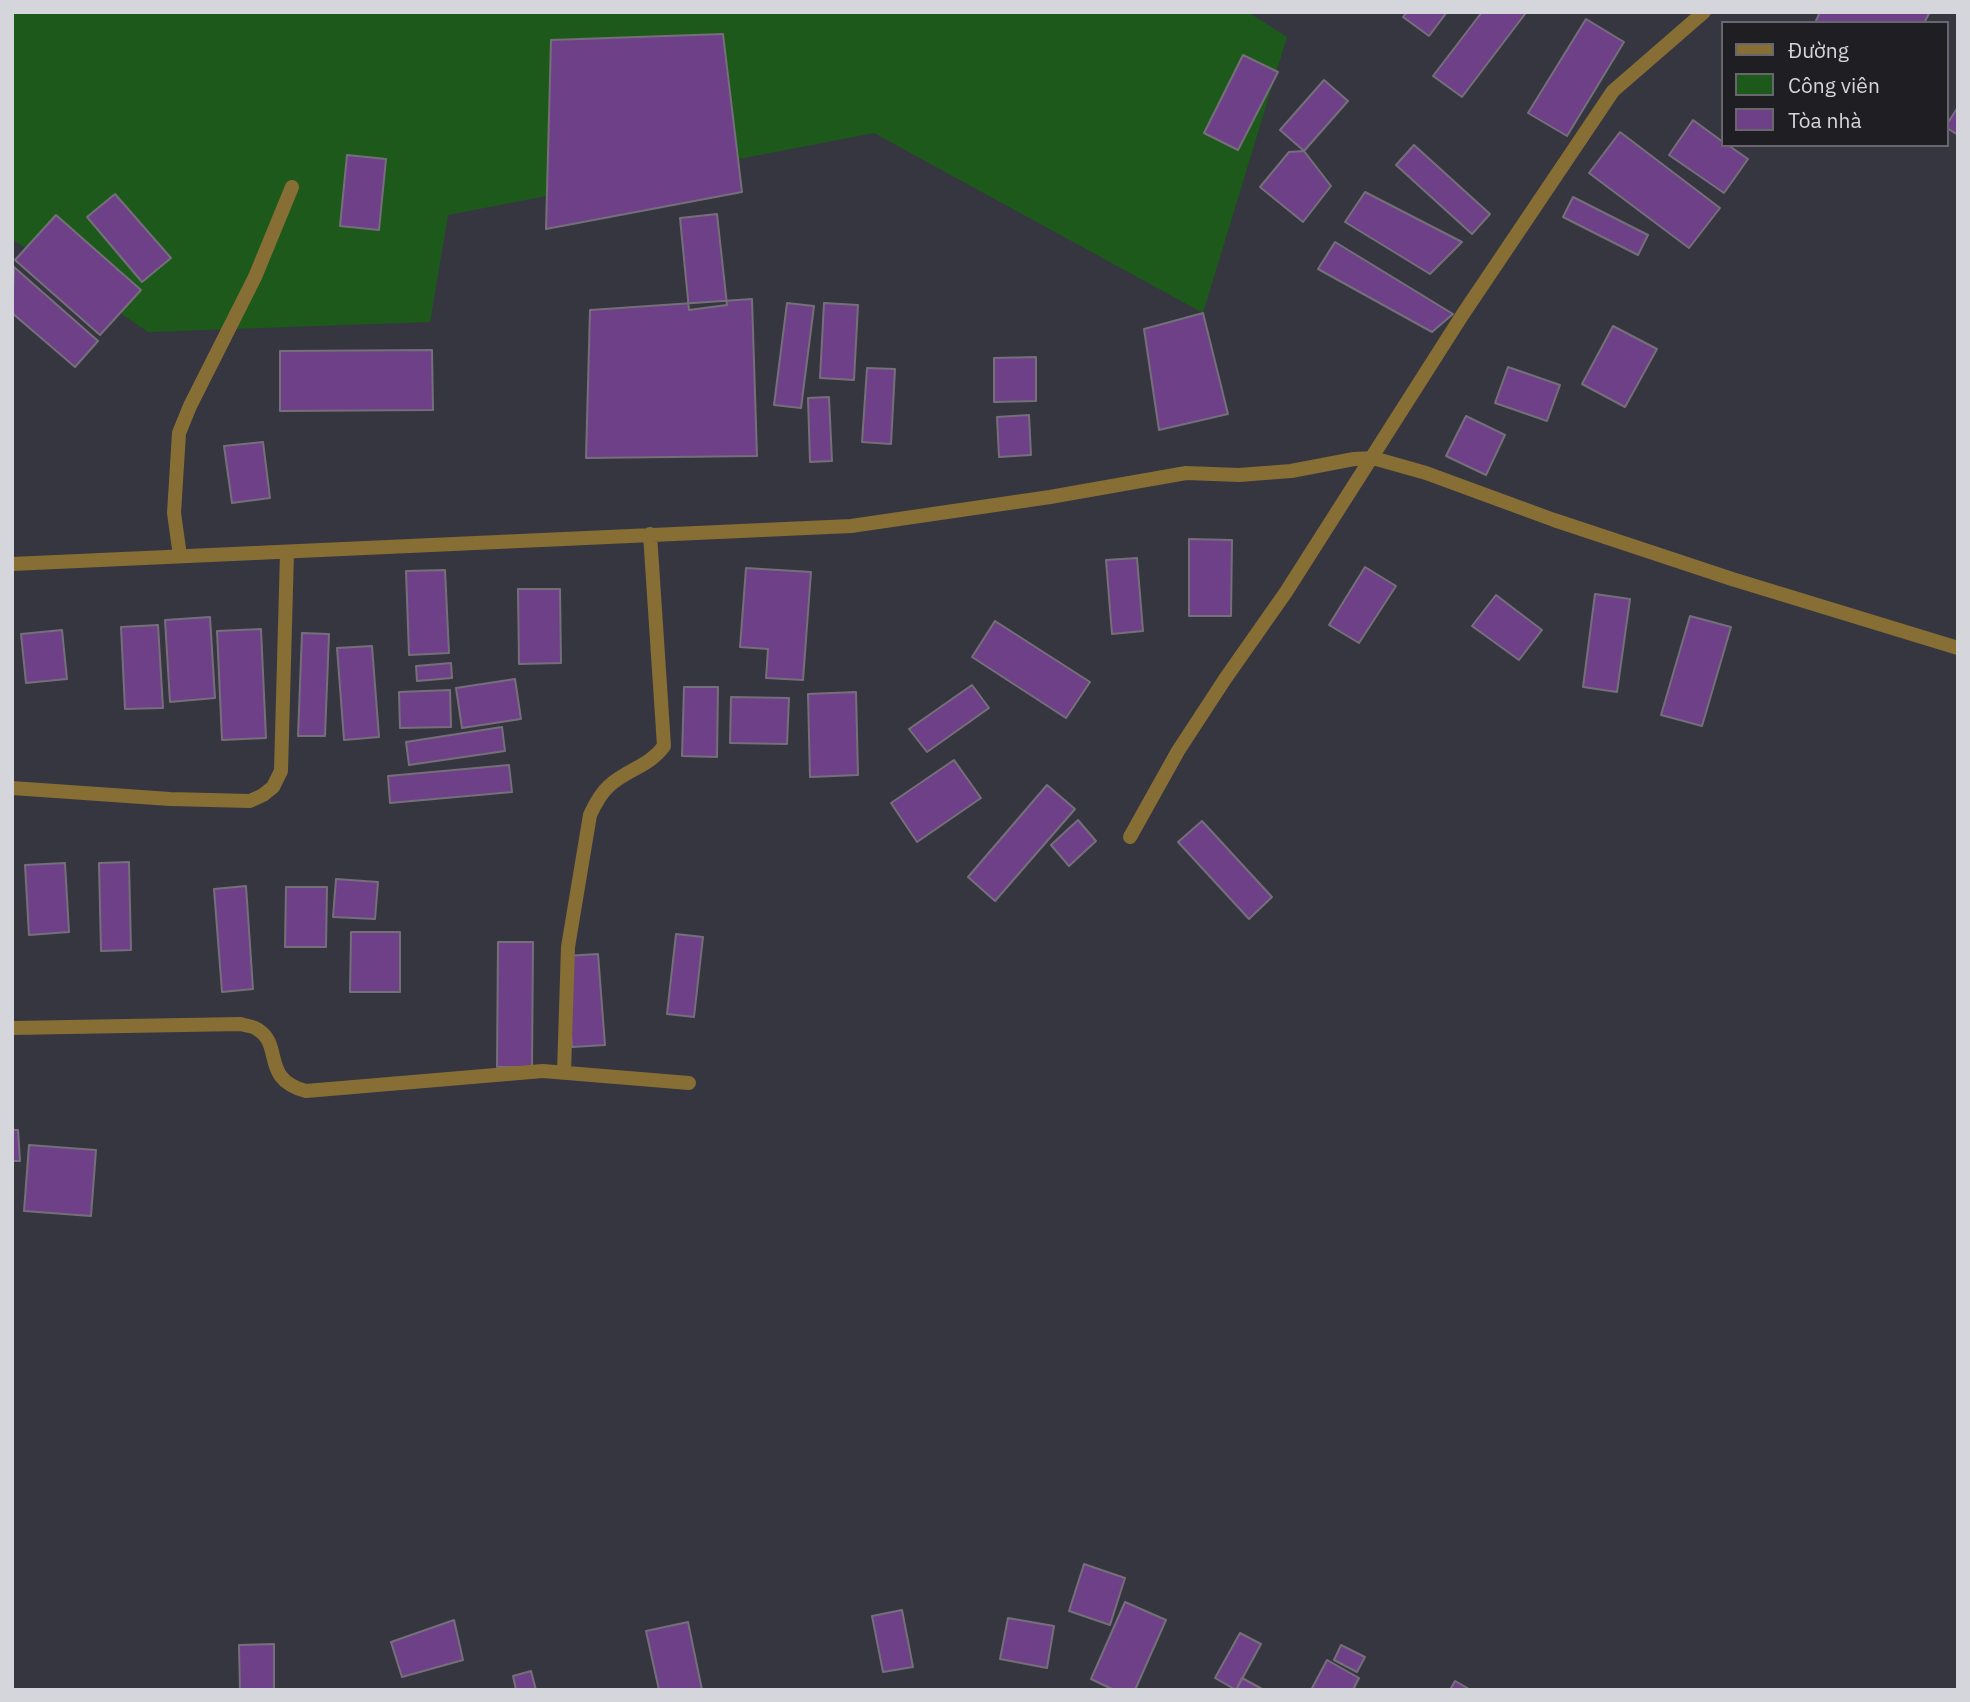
<!DOCTYPE html>
<meta charset="utf-8">
<style>
body{margin:0}
#map{position:relative;width:1970px;height:1702px;overflow:hidden;background:#363640;font-family:"IBM Plex Sans",sans-serif}
canvas{display:block}
.frame{position:absolute;inset:0;border:14px solid #d5d5dc;pointer-events:none}
.legend{position:absolute;left:1721px;top:21px;width:228px;height:126px;box-sizing:border-box;background:#1e1e23;border:2px solid #67676d;margin:0;padding:9px 12px;list-style:none;font-size:21px;color:#d5d5dc}
.legend li{display:flex;align-items:center;gap:14px;height:35px}
.legend b{width:35px;border:2px solid #67676d}
</style>
<div id="map">
<canvas width="1970" height="1702"></canvas>
<div class="frame"></div>
<ul class="legend">
<li><b style="height:9px;background:#866e34"></b>Đường</li>
<li><b style="height:19px;background:#1e591c"></b>Công viên</li>
<li><b style="height:19px;background:#6e4088"></b>Tòa nhà</li>
</ul>
</div>
<script>
const c = document.querySelector('canvas').getContext('2d');
c.lineJoin = 'round';
function paint(path, color) { c.fillStyle = color; c.fill(path, 'evenodd'); }
function trace(path, color, width, dash) { c.strokeStyle = color; c.lineWidth = width; c.lineCap = dash ? 'butt' : 'round'; c.setLineDash(dash || []); c.stroke(path); }
paint(new Path2D(`
 M12 12H1248L1287 37 1203 313 874 133 448 215 430 322 148 332 12 239Z`), '#1e591c');
const building = new Path2D(`
 M1407 12H1447L1429 36 1403 17Z
 M1482 12H1523L1525 14 1462 97 1433 76Z
 M1820 12H1930L1924 23H1815Z
 M1586 19 1624 42 1567 136 1528 113Z
 M723 34 742 192 546 229 551 40Z
 M1243 55 1278 72 1238 150 1204 133Z
 M1324 80 1348 101 1304 151 1280 130Z
 M1958 107V135L1947 128V124Z
 M1693 120 1723 142V145H1728L1748 159 1724 193 1669 155Z
 M1620 132 1720 208 1689 248 1589 173Z
 M1414 145 1490 214 1472 234 1396 165Z
 M1304 151 1331 186 1303 222 1260 187 1289 152Z
 M347 155 386 159 379 230 340 226Z
 M1365 192 1462 242 1430 274 1345 222Z
 M115 194 171 258 142 282 87 217Z
 M1573 197 1648 235 1638 255 1563 217Z
 M717 214 727 305 689 310 680 218Z
 M56 215 141 290 100 335 15 260Z
 M1335 242 1453 314 1432 332 1318 269Z
 M14 267 98 341 75 367 12 313Z
 M752 299 757 456 586 458 590 310Z
 M787 303 814 306 801 408 774 405Z
 M824 303 858 305 854 380 820 378Z
 M1203 313 1228 414 1159 430 1144 329Z
 M1613 326 1657 349 1625 407 1582 384Z
 M432 350 433 410 280 411V351Z
 M1036 357V401L994 402V358Z
 M1508 367 1560 385 1547 421 1495 403Z
 M867 368 895 369 891 444 862 442Z
 M829 397 832 461 810 462 808 398Z
 M1029 415 1031 455 999 457 997 417Z
 M1466 416 1505 435 1486 475 1446 456Z
 M263 442 270 498 232 503 224 446Z
 M1189 539 1232 540 1231 616H1189Z
 M1137 558 1143 631 1112 634 1106 560Z
 M1365 567 1396 586 1359 643 1329 625Z
 M746 568 811 572 803 680 766 678 768 649 740 647Z
 M445 570 449 653 409 655 406 571Z
 M518 589H560L561 663 519 664Z
 M1595 594 1630 599 1617 692 1583 687Z
 M1496 595 1542 630 1519 660 1472 626Z
 M1690 616 1731 627 1702 726 1661 715Z
 M210 617 215 698 170 702 165 620Z
 M995 621 1090 682 1066 718 972 657Z
 M158 625 163 708 125 709 121 627Z
 M261 629 266 738 222 740 217 631Z
 M62 630 67 679 26 683 21 634Z
 M302 633 329 634 325 736H298Z
 M372 646 379 737 344 740 337 648Z
 M451 663 452 678 417 681 416 666Z
 M515 679 521 719 462 728 456 688Z
 M972 685 989 708 927 752 909 729Z
 M684 687H718L717 757 682 756Z
 M450 690 451 727 400 728 399 692Z
 M856 692 858 775 810 777 808 694Z
 M731 697 789 698 787 744 730 743Z
 M502 727 505 751 409 765 406 742Z
 M954 760 981 798 917 842 891 803Z
 M509 765 512 792 390 803 388 776Z
 M1047 785 1075 809 995 901 968 877Z
 M1078 820 1096 841 1069 866 1051 845Z
 M1202 821 1272 897 1249 919 1178 842Z
 M129 862 131 950 101 951 99 863Z
 M65 863 69 932 29 935 25 865Z
 M336 879 378 882 375 919 333 917Z
 M246 886 253 989 222 992 214 889Z
 M286 887H327L326 947H285Z
 M351 932H400V992H350Z
 M676 934 703 937 694 1017 667 1014Z
 M498 942H533L532 1067H497Z
 M598 954 605 1045 572 1047 565 956Z
 M12 1130H18L20 1161H12Z
 M29 1145 96 1150 91 1216 24 1211Z
 M1084 1564 1125 1578 1110 1625 1069 1611Z
 M1125 1602 1166 1620 1135 1690H1114L1091 1679Z
 M902 1610 913 1667 883 1672 872 1616Z
 M1008 1618 1054 1626 1047 1668 1000 1659Z
 M454 1620 463 1660 402 1677 391 1642Z
 M688 1622 702 1690H659L646 1631Z
 M1240 1633 1261 1644 1236 1690 1215 1678Z
 M274 1644V1690H240L239 1645Z
 M1341 1645 1365 1657 1357 1672 1334 1660Z
 M1327 1660 1359 1678 1353 1690H1311Z
 M531 1671 536 1690H516L513 1676Z
 M1242 1678 1264 1690H1236Z
 M1455 1681 1471 1690H1450Z`);
paint(building, '#6e4088');
trace(building, '#756f79', 2);
trace(new Path2D(`
 M180 556 174 513 179 433 190 406 255 277 292 187
 M12 564 851 526 1050 497 1186 473 1239 475 1291 471 1354 459 1373 458 1426 473 1554 520 1732 579 1958 648
 M12 788 170 799 250 801 263 795 273 787 281 771 287 553
 M1130 837 1178 751 1225 679 1286 592 1463 314 1613 91 1704 12
 M12 1028 241 1024C246 1026 253 1026 257 1029 284 1045 260 1079 306 1091L543 1071 689 1083
 M564 1072 568 947 590 815C595 804 600 794 609 786 626 770 650 766 664 746L650 534`), '#866e34', 14);
</script>
